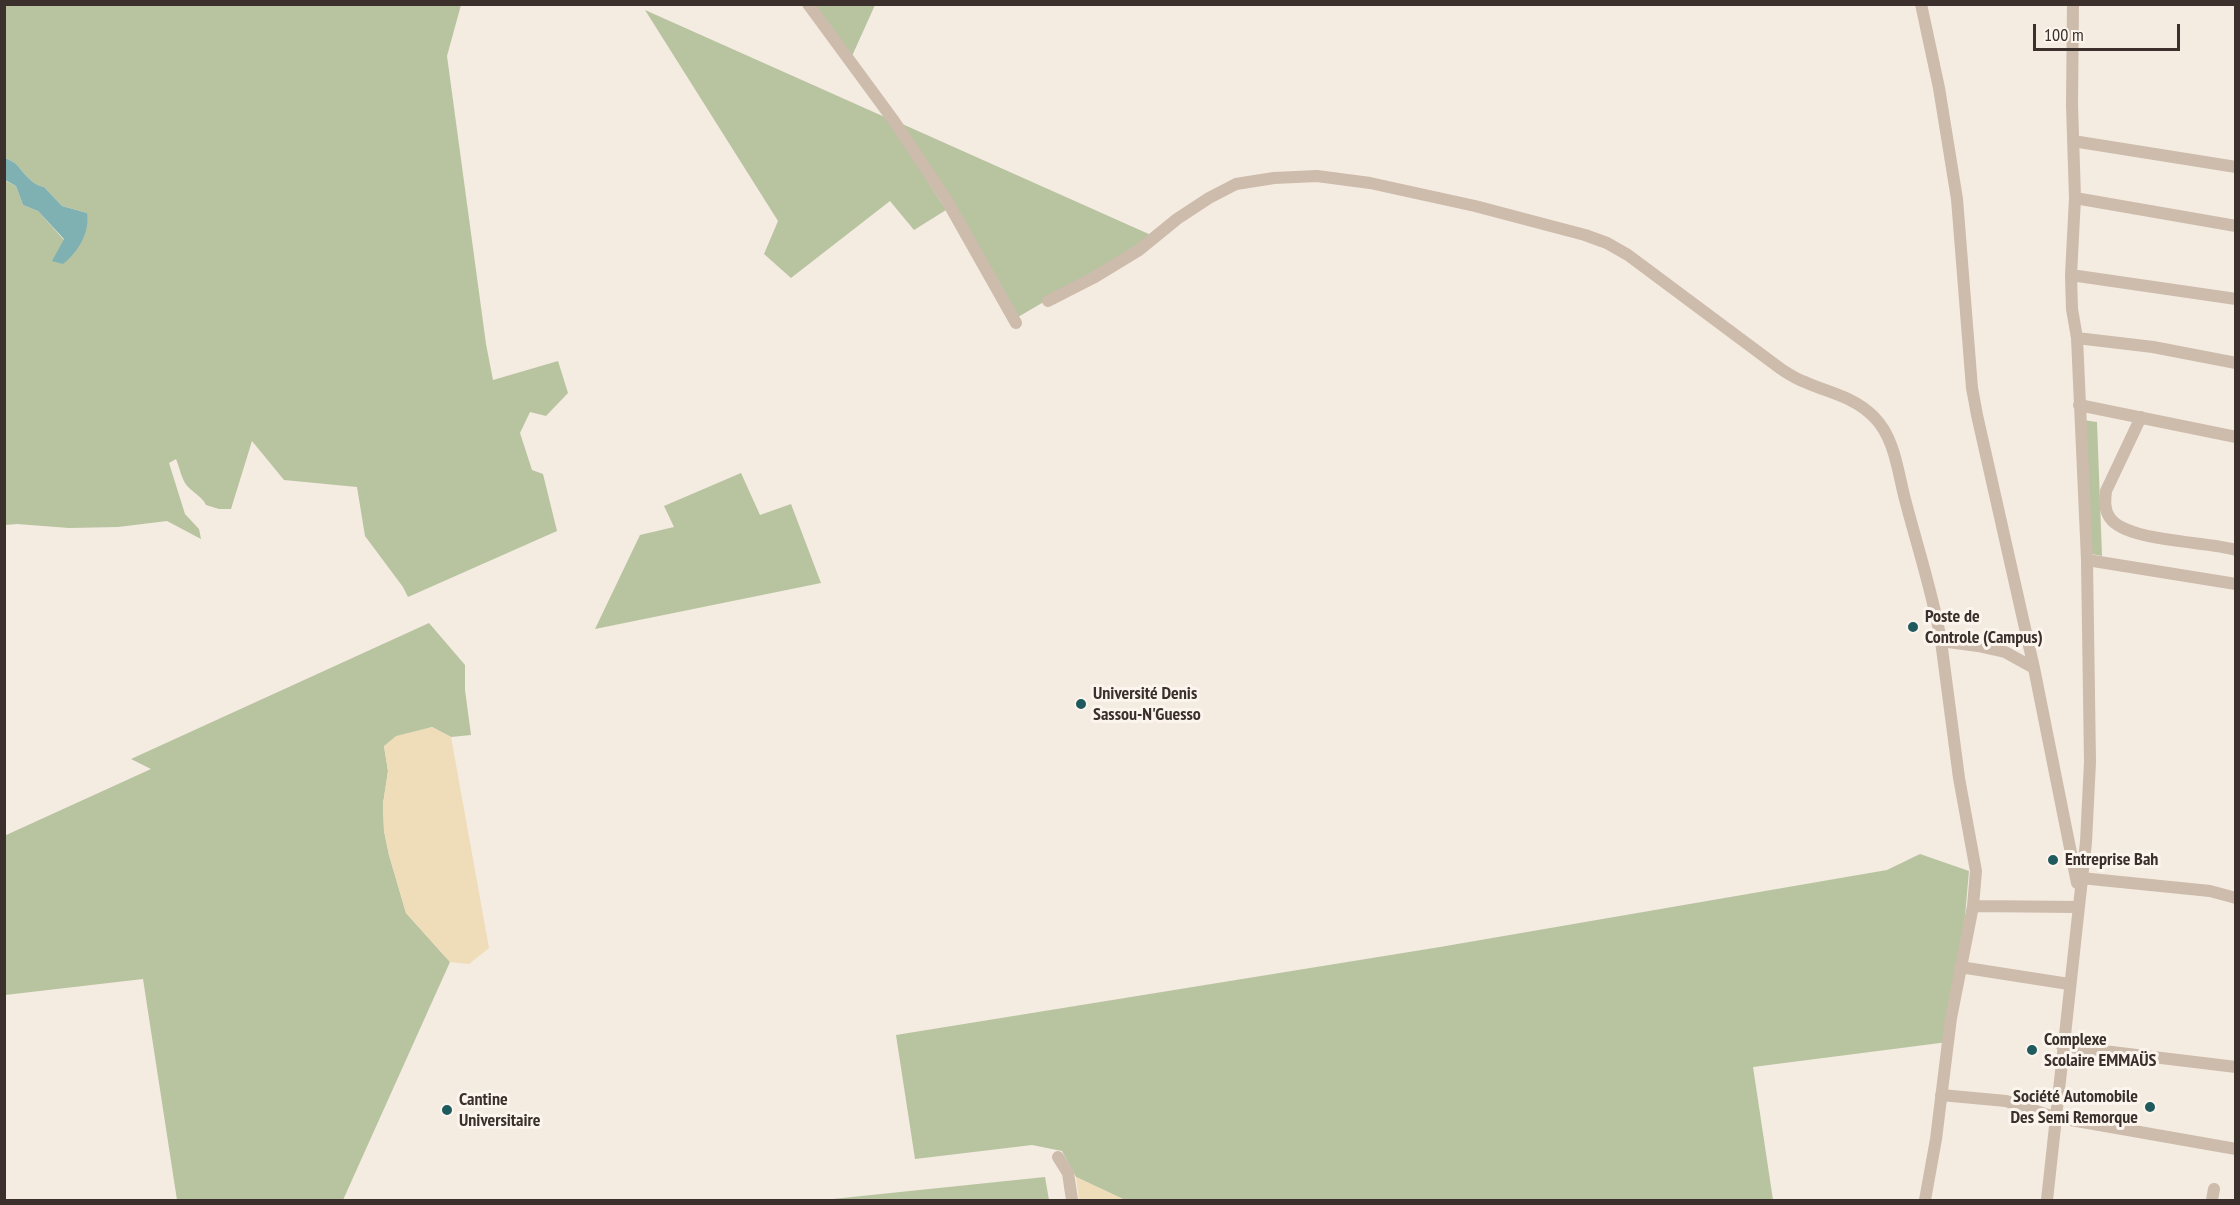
<!DOCTYPE html>
<meta charset="utf-8">
<style>
body{margin:0}
#map{position:relative;width:2240px;height:1205px;overflow:hidden;background:#f4ebe1;font-family:"PT Sans Narrow",sans-serif}
canvas{display:block}
.frame{position:absolute;inset:0;border:6px solid #3b302b;pointer-events:none}
.scale{position:absolute;left:2033px;top:24px;width:147px;height:27px;box-sizing:border-box;border:3px solid #3b302b;border-top:0;padding-left:8px;font-size:18px;line-height:21px;white-space:nowrap;color:#3b302b;-webkit-text-stroke:4px #fbf5ee;paint-order:stroke}
</style>
<div id="map">
<canvas width="2240" height="1205"></canvas>
<div class="frame"></div>
<div class="scale">100 m</div>
</div>
<script>
const c = document.querySelector('canvas').getContext('2d');
c.lineJoin = 'round';
function paint(path, color) { c.fillStyle = color; c.fill(path, 'evenodd'); }
function trace(path, color, width, dash) { c.strokeStyle = color; c.lineWidth = width; c.lineCap = dash ? 'butt' : 'round'; c.setLineDash(dash || []); c.stroke(path); }
function write(font, color, halo, rows, align = 'center') {
  c.font = font + ' "PT Sans Narrow",sans-serif'; c.lineWidth = 6; c.setLineDash([]); c.textBaseline = 'middle'; c.strokeStyle = halo; c.fillStyle = color; for (const [text, x, y, turn = 0] of rows) {
    c.save(); c.translate(x, y); c.rotate((+turn || 0) * Math.PI / 180); c.textAlign = isNaN(turn) ? turn : align; if (halo) c.strokeText(text, 0, 0); c.fillText(text, 0, 0); c.restore();
  }
}
paint(new Path2D(`
 M5 5H461L447 56 486 344 493 380 558 361 568 393 546 416 530 412 520 433 532 470 543 474 557 531 408 597 403 587 365 536 357 487 284 480 252 441 231 509H219L206 505C202 496 191 492 185 483 181 476 179 466 176 459L169 463 185 514 199 529 201 539 167 521 118 527 69 528 17 524 5 525 4 180 16 186 23 205 38 211 64 240 53 261 87 213 62 206 44 187C33 186 24 173 17 165 15 162 9 160 5 158Z
 M814 5H875L852 56Z
 M645 10 887 118 946 210 914 230 890 201 791 278 764 254 778 221Z
 M900 123 1151 235 1136 248 1018 317Z
 M2083 420 2097 422 2102 556 2091 554Z
 M741 473 760 515 791 504 821 583 595 629 640 535 674 527 664 506Z
 M429 623 465 665V690L471 735 451 737 432 727 384 746 388 771 383 804 384 831 389 855 406 913 450 962 343 1200H177L143 979 5 995 4 836 151 769 131 759Z
 M1920 854 1969 871 1960 972 1948 1042 1753 1067 1773 1200H1125L1076 1177 1062 1151 1032 1145 915 1159 896 1035 1440 947 1887 870Z
 M1045 1177 1049 1200H823Z`), '#b8c4a0');
paint(new Path2D(`
 M432 727 451 737 489 948 469 964 450 962 406 913 389 855 384 831 383 804 388 771 384 746 396 736Z
 M1076 1177 1125 1200H1079Z`), '#efdcb8');
paint(new Path2D(`
 M5 158C9 160 15 162 17 165 24 173 33 186 44 187L62 206 87 213C90 233 78 252 63 264L52 261 64 239 38 211 23 205 16 186 5 180Z`), '#7fb0b2');
trace(new Path2D(`
 M808 4 894 121 946 199 1016 323
 M1921 4 1939 88 1957 199 1972 388 1977 415 2034 668 2077 883
 M2073 141 2236 167
 M2075 198 2236 226
 M2071 275 2236 299
 M1048 301 1093 278 1139 250 1177 219 1209 198 1236 184 1274 178 1317 176 1370 183 1475 206 1585 235 1607 243 1628 255 1781 369C1789 374 1796 379 1805 382 1829 393 1855 397 1874 417 1896 439 1898 475 1906 503 1918 549 1933 594 1941 641L1978 646 2005 652 2034 668
 M2077 338 2153 347 2236 363
 M2079 405 2236 437
 M2141 417 2106 491C2105 500 2104 510 2110 518 2127 542 2206 541 2236 550
 M2087 560 2236 584
 M2081 878 2210 891 2236 898
 M1973 906 2078 907
 M1960 967 2069 984
 M2062 1046 2236 1067
 M1941 1095 2006 1101 2054 1117 2236 1149
 M1058 1157 1068 1173 1072 1200
 M1925 1200 1936 1139 1951 1018 1973 906 1976 871 1959 778 1941 641
 M2047 1200 2086 842 2090 762 2087 560 2077 338 2072 309 2071 275 2075 198 2072 105 2073 4
 M2212 1200 2214 1189`), '#cdbbac', 12);
for (const [x, y, r, color] of [
 [1913,627,6,"#1f5a5e"],
 [1081,704,6,"#1f5a5e"],
 [2053,860,6,"#1f5a5e"],
 [2032,1050,6,"#1f5a5e"],
 [2150,1107,6,"#1f5a5e"],
 [447,1110,6,"#1f5a5e"]
]) { const dot = new Path2D(); dot.arc(x, y, r, 0, 2 * Math.PI); c.fillStyle = color; c.fill(dot); trace(dot, '#fbf5ee', 2); }
write('bold 18px', '#3b302b', '#fbf5ee', [
 ["Poste de",1925,617],
 ["Controle (Campus)",1925,638],
 ["Université Denis",1093,694],
 ["Sassou-N'Guesso",1093,715],
 ["Entreprise Bah",2065,860],
 ["Complexe",2044,1040],
 ["Scolaire EMMAÜS",2044,1061],
 ["Société Automobile",2138,1097,"right"],
 ["Des Semi Remorque",2138,1118,"right"],
 ["Cantine",459,1100],
 ["Universitaire",459,1121]
], 'left');
</script>
